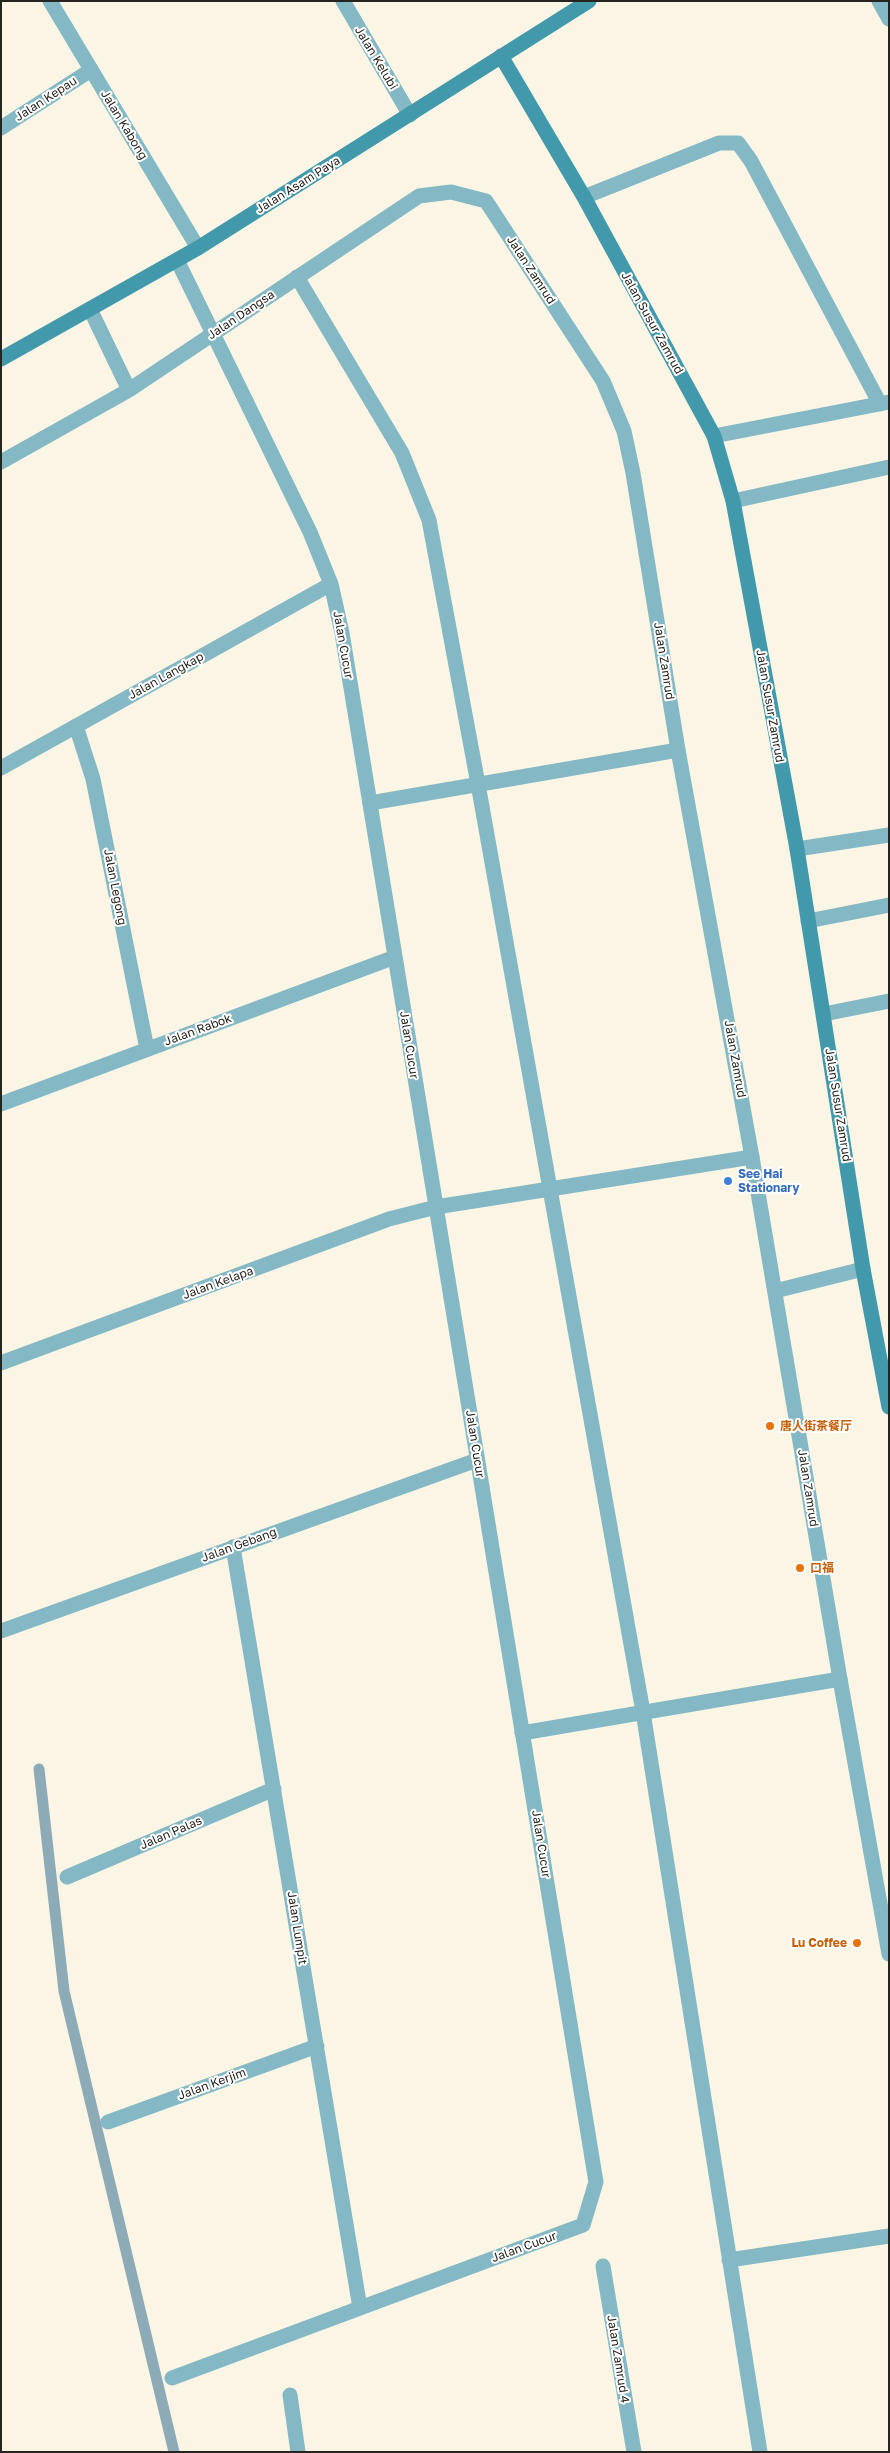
<!DOCTYPE html>
<meta charset="utf-8">
<style>
body{margin:0}
#map{position:relative;width:890px;height:2453px;overflow:hidden;background:#faf5e5;font-family:"Golos Text",sans-serif}
canvas{display:block}
.frame{position:absolute;inset:0;border:2px solid #25241e;pointer-events:none}
</style>
<div id="map">
<canvas width="890" height="2453"></canvas>
<div class="frame"></div>
</div>
<script>
const c = document.querySelector('canvas').getContext('2d');
c.lineJoin = 'round';
function trace(path, color, width, dash) { c.strokeStyle = color; c.lineWidth = width; c.lineCap = dash ? 'butt' : 'round'; c.setLineDash(dash || []); c.stroke(path); }
function write(font, color, halo, rows, align = 'center') {
  c.font = font + ' "Golos Text","Noto Sans SC",sans-serif'; c.lineWidth = 4; c.setLineDash([]); c.textBaseline = 'middle'; c.strokeStyle = halo; c.fillStyle = color; for (const [text, x, y, turn = 0] of rows) {
    c.save(); c.translate(x, y); c.rotate((+turn || 0) * Math.PI / 180); c.textAlign = isNaN(turn) ? turn : align; if (halo) c.strokeText(text, 0, 0); c.fillText(text, 0, 0); c.restore();
  }
}
trace(new Path2D(`
 M39 1769 64 1991 174 2452`), '#8daab7', 11);
trace(new Path2D(`
 M879 1 889 19
 M584 197 719 143H738L751 161 880 404
 M297 277 402 453 429 520 478 784 643 1712 760 2452
 M714 436 889 402
 M370 803 678 750
 M436 1207 752 1157
 M522 1733 840 1679
 M729 2260 889 2236`), '#83b8c4', 15);
trace(new Path2D(`
 M50 1 198 248
 M343 1 410 115
 M1 128 91 70
 M90 309 129 390
 M1 462 129 390 419 196 451 192 486 201 603 381 624 431 633 473 678 750 752 1157 840 1679 889 1954
 M733 501 889 467
 M76 726 93 779 147 1049
 M1 768 331 584
 M797 849 889 835
 M808 921 889 905
 M824 1014 889 1001
 M1 1104 395 957
 M775 1291 863 1269
 M1 1363 389 1219 436 1207
 M233 1547 360 2308
 M1 1631 477 1460
 M67 1877 274 1789
 M108 2122 317 2046
 M603 2266 634 2452
 M172 2378 583 2225 596 2182 342 633 331 584 310 532 177 260
 M290 2395 298 2452`), '#83b8c4', 15);
trace(new Path2D(`
 M501 56 584 197 714 436 733 501 797 849 863 1269 889 1407
 M1 359 198 248 589 1`), '#4199ab', 15);
for (const [x, y, r, color] of [
 [728,1181,5,"#3f7fe0"],
 [770,1426,5,"#e8710a"],
 [800,1568,5,"#e8710a"],
 [857,1943,5,"#e8710a"]
]) { const dot = new Path2D(); dot.arc(x, y, r, 0, 2 * Math.PI); c.fillStyle = color; c.fill(dot); trace(dot, '#fff', 2); }
write('12px', '#25241e', '#fff', [
 ["Jalan Kelubi",376,58,59],
 ["Jalan Kepau",46,99,-33],
 ["Jalan Kabong",124,125,59],
 ["Jalan Asam Paya",298,185,-32],
 ["Jalan Zamrud",531,270,57],
 ["Jalan Dangsa",241,315,-34],
 ["Jalan Susur Zamrud",652,323,61],
 ["Jalan Cucur",343,645,80],
 ["Jalan Zamrud",664,661,81],
 ["Jalan Langkap",166,676,-29],
 ["Jalan Susur Zamrud",770,706,80],
 ["Jalan Legong",115,887,79],
 ["Jalan Rabok",198,1030,-20],
 ["Jalan Cucur",409,1045,81],
 ["Jalan Zamrud",735,1059,80],
 ["Jalan Susur Zamrud",838,1105,81],
 ["Jalan Kelapa",218,1283,-20],
 ["Jalan Cucur",475,1444,81],
 ["Jalan Zamrud",808,1488,81],
 ["Jalan Gebang",239,1545,-20],
 ["Jalan Palas",171,1833,-23],
 ["Jalan Cucur",541,1844,81],
 ["Jalan Lumpit",297,1928,81],
 ["Jalan Kerjim",212,2084,-20],
 ["Jalan Cucur",524,2247,-20],
 ["Jalan Zamrud 4",618,2359,81]
]);
write('bold 12px', '#366cbe', '#fff', [
 ["See Hai",738,1174],
 ["Stationary",738,1188]
], 'left');
write('bold 12px', '#c56008', '#fff', [
 ["唐人街茶餐厅",780,1426],
 ["口福",810,1568],
 ["Lu Coffee",847,1943,"right"]
], 'left');
</script>
